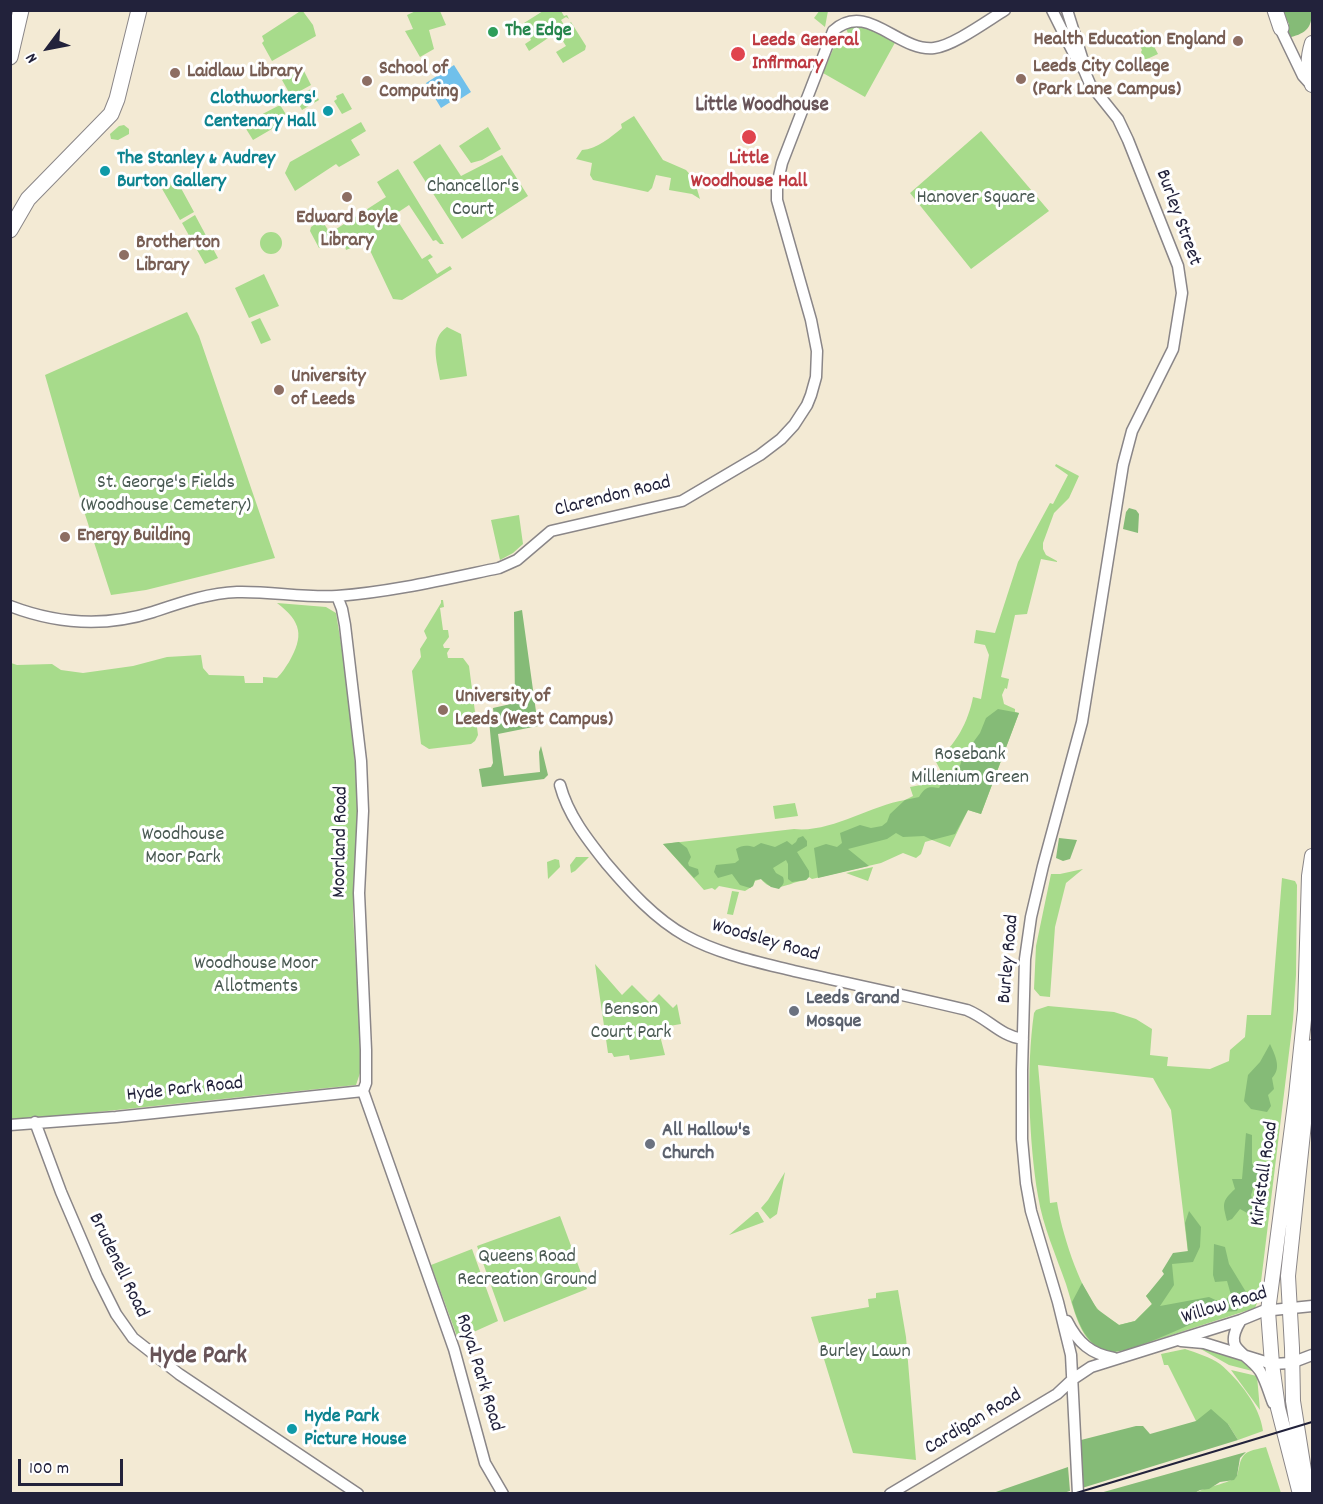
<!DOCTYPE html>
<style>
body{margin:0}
#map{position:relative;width:1323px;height:1504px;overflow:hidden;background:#f3ead4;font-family:Dekko,sans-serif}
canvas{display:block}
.frame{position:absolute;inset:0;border:12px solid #22223b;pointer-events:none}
.north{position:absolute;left:18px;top:18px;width:60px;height:60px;-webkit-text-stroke:4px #fff;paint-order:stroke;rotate:238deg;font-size:16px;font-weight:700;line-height:24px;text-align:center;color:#22223b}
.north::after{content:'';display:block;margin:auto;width:21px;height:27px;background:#22223b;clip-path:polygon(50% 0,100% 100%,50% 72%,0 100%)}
.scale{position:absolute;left:18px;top:1459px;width:105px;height:27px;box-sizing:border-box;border:3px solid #22223b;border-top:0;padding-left:8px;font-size:18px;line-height:21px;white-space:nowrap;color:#22223b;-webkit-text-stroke:4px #fff;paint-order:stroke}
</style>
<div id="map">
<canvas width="1323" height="1504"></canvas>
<div class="frame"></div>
<div class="north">N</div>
<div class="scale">100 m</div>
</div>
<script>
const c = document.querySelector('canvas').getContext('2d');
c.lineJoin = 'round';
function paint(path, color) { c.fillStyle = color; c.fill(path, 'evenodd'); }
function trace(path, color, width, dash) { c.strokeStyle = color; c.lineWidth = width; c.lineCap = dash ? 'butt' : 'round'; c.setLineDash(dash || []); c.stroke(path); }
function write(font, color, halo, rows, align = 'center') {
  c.font = font + ' Dekko,sans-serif'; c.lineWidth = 6; c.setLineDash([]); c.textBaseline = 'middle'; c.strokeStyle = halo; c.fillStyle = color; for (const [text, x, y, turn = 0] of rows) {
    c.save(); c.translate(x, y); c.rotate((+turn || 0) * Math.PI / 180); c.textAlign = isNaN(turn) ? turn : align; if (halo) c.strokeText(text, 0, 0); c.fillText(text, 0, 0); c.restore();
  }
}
paint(new Path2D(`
 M302 10 313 25 316 36 272 61 262 43 264 41 262 36Z
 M418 10 440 11 446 25 429 30 434 49 420 57 405 31 413 29 407 15Z
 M820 10 828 11 825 27 814 18Z
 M543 11H561L564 16 567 15 569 19 566 17 561 20 570 35 574 32 569 24 571 22 586 46 585 50 563 63 556 52 566 46 557 32 529 51 525 44 531 40 524 23Z
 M857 23 897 39 865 97 823 73 840 33 842 32 844 35 848 33 846 29Z
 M1145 29 1158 54 1145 60 1141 52 1142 50 1134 35Z
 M303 69 311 85 291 96 282 80Z
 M313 88 319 100 302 110 295 97Z
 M343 93 352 109 342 114 334 101 337 99 336 96Z
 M280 105 289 119 253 140 243 124Z
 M634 116 663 160 686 170 694 179 700 199 692 194 669 190 671 178 656 175 652 188 648 192 593 180 590 175 592 163 576 159 582 150C597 149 611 137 622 128L621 124Z
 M361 122 366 131 351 140 360 155 339 167 336 164 295 191 285 173 290 162Z
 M124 125 129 129V134L118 140 111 139 110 134 119 126Z
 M488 127 501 149 482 160 471 163 459 146Z
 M981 131 1049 211 971 269 910 193Z
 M440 144 461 176 502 155 528 196 462 239 413 162Z
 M398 169 444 244H440L436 240 433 241 409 205 394 215 422 259 430 254 433 257 428 260 437 274 450 266 452 269 402 300 393 299 366 242 346 250 345 246 337 248 323 245 319 248 310 231 311 227 321 219 330 233 386 197 377 182Z
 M176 179 194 212 180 220 161 187Z
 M195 215 218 258 205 264 182 223Z
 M260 243a11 11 0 1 1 22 0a11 11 0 1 1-22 0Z
 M264 274 279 306 249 318 235 288Z
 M187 312 199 336 275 558 146 590 111 595 82 505 45 375Z
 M260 318 271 340 261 344 251 322Z
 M447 327 461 334 467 376 440 380C437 362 429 339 447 327Z
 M1056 464 1079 476 1069 498 1054 513 1043 543V549L1046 555 1057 561V562L1041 559 1027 614 1015 615 1001 677 1009 679 1007 689 1005 688 1002 695 1004 704 1015 709V712L1019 713 981 814 968 810 950 847 932 840 925 842 921 854 916 858 903 853 881 863 812 879 809 877 806 880C788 882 775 896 761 879L755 881 753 886 745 891 719 886 715 890 712 888 704 890 663 844 794 829C831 833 869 806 905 800L913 796 910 787 926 784 942 777 943 775 935 760C955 748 969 720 973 697L981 699 989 655 985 645 974 643 976 630 995 633 1018 562 1050 503 1053 504 1068 475 1055 466Z
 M519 515 523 544 513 553 500 560 491 520Z
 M441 600H443L444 607 440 608 443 630H448L449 637 443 645 444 648H450L447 653 448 658H463L469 666 478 735 475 741 471 744 429 749 421 744 412 671 421 657 420 649 427 638 424 631 441 603Z
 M277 603 326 607 336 613 346 674 357 783 358 825 353 914 362 1067 356 1085 11 1121V663L17 665 52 664 61 670 83 673 133 666 167 657 201 655 203 668 209 675 244 676 245 683H263V677L277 678C282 673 285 668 289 662 304 636 302 622 277 603Z
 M795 803 798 816 775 819 773 806Z
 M576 857H589L575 871 571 873 570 865Z
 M555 859 559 860 560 867 548 879 547 862Z
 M873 867 868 881 846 873Z
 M1083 869 1066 883 1055 927 1050 997 1040 996 1034 989 1036 946 1051 874H1060Z
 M1282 878 1295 881 1297 885 1296 975 1293 1020 1259 1298 1255 1308 1125 1350C1119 1351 1112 1353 1107 1352 1080 1346 1073 1305 1066 1284 1056 1255 1043 1227 1038 1196 1029 1142 1026 1068 1034 1013L1036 1010 1048 1006 1114 1012 1136 1019 1152 1029 1150 1055 1168 1057 1167 1066 1210 1069 1229 1061 1230 1050 1245 1037 1247 1015H1271ZM1038 1065 1153 1078 1171 1110 1188 1253 1173 1261 1170 1270 1146 1296 1152 1304 1135 1321 1119 1325C1112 1320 1102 1315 1097 1308 1079 1287 1061 1230 1057 1202L1050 1203Z
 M732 891 739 892 733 915 727 914Z
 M595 964 622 995 632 985 650 1003 659 994 673 1008 677 1004 681 1024 658 1028 665 1055 630 1060 629 1055 614 1057 612 1053H608Z
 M785 1172 777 1214 770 1219 761 1208 768 1200Z
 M756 1212H758L764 1222 729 1235Z
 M560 1216 587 1289 504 1322 477 1246Z
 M472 1249 498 1321 458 1339 431 1265Z
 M898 1290 906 1337 916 1460 853 1453 811 1317 869 1307 868 1299 876 1298V1293Z
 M1201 1347 1242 1359 1256 1372 1229 1365 1199 1348Z
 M1185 1349C1197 1353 1210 1357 1220 1364 1239 1380 1260 1406 1263 1431L1238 1440 1228 1424 1196 1421 1168 1365H1164L1161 1354Z
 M1231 1370 1257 1376 1260 1410Z
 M1266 1447 1281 1493 1193 1494C1199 1489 1233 1482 1236 1477 1238 1475 1238 1470 1239 1468 1242 1450 1250 1451 1266 1447Z`), '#a7db8b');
paint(new Path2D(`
 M1282 11H1312C1312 29 1305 34 1287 38L1289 24Z
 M1129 508 1136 510 1139 514 1138 533 1123 529 1126 512Z
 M522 610 538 726 498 734 504 776 540 772 539 752 541 746 548 775 544 779 482 787 479 769 491 767 493 763 489 720 494 718 493 708 515 703 514 612Z
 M998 709 1019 713 981 814 968 810 955 834 932 840 924 836 903 837 896 833 887 839 848 849 869 866 818 878 814 848 826 844 837 847 842 843 840 833 860 825 871 828 882 826 887 822 890 814 905 800 919 797C925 787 928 786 939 788L942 783 952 780 957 775 963 756 980 733 986 718Z
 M803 836 807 841V846L797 852 809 871V877L806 880 792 882 788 879V864L786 860 773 868 776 873 783 877C785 883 783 885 779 889L771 887 761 879 755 880 753 886 750 888 740 885 732 874 718 878 714 872 716 865 735 863 739 860 736 849C742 845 747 845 754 847L761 843 775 847 787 841 792 845 796 842 798 838Z
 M1059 838 1077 840 1070 859 1063 861 1056 858Z
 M679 842 687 848 691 857 688 863 689 866 698 869 699 874 694 878 663 844Z
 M1270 1044C1275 1055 1282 1068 1272 1078L1274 1089 1268 1095 1271 1106 1267 1112 1251 1109 1244 1101 1248 1075 1260 1062Z
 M1246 1133 1252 1135V1164L1259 1171 1251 1195 1255 1208 1249 1214 1240 1209 1232 1219 1227 1221C1223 1204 1221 1202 1235 1189L1232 1179H1242Z
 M1189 1211 1201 1227 1200 1247 1193 1262 1172 1264 1174 1285 1160 1306 1209 1297 1222 1303 1231 1295 1227 1281 1215 1282 1213 1275 1214 1244 1225 1247 1229 1264 1246 1292 1237 1311C1229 1312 1221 1311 1214 1314 1194 1322 1121 1359 1104 1351 1085 1342 1077 1320 1072 1302L1082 1283 1097 1309 1119 1325 1135 1321 1152 1304 1146 1296 1164 1274 1162 1271 1173 1253 1188 1251 1185 1223Z
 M1211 1409 1228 1424 1238 1440 1082 1488 1081 1440 1136 1426H1143L1150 1434 1196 1421Z
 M1246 1452 1240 1458 1237 1476 1234 1480 1220 1482 1209 1489 1200 1490 1193 1494 1100 1493Z
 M1068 1467 1070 1491 1060 1494 993 1493Z`), '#85bb77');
paint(new Path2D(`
 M454 65 471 92 454 103 452 101 441 108 426 83Z`), '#70c0eb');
const minor = new Path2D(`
 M1052 10 1078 62 1084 70 1090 84 1118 119 1128 140 1178 266 1182 293 1173 349 1132 431 1123 465 1082 722 1043 866 1031 917 1025 959 1022 1070V1139L1026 1183 1031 1211 1058 1302 1071 1355 1078 1494
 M1067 10 1084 64
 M1278 24 1303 76 1312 86
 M337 596 342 609 345 625 361 761 363 811 359 893 366 1050V1083L363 1091
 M10 606C57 624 106 627 153 612 180 603 208 593 237 592 270 591 304 598 337 596 391 592 446 579 499 568L517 560 551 531 682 501 760 455 781 439 794 425 807 405 811 395 816 377 817 351 811 320 777 200V185L782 163 833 31C867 0 898 52 934 48 953 46 987 21 1005 10
 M560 785C568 815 587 839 606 863 629 890 655 919 686 936 719 954 758 962 794 971 851 984 909 996 967 1010 989 1019 1000 1036 1023 1039
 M363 1091 454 1349 485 1463 503 1494
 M35 1122 61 1192 97 1276 116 1314 133 1338 179 1374 358 1494
 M10 1125 116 1117 363 1091
 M1241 1320C1222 1351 1245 1350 1260 1371 1266 1381 1269 1393 1273 1403
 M1067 1321C1078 1343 1091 1354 1114 1358
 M1181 1341 1204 1343 1272 1364 1291 1363 1312 1355
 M890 1494 1057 1394 1073 1379 1091 1367 1241 1320 1263 1311 1312 1306`);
const major = new Path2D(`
 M1312 43C1307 59 1308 69 1312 85
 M1307 1489 1293 1401 1292 1348 1288 1276 1312 1047
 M1300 1494 1278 1408 1272 1364 1268 1311 1296 1096 1305 1010 1309 876 1312 856`);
const highway = new Path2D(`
 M1275 10 1281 28
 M10 57 21 10
 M10 230 28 199 111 114 117 99 139 10`);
trace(minor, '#8a8688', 13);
trace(major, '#8a8688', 16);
trace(highway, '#8a8688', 17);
trace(minor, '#fff', 10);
trace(major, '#fff', 14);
trace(highway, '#fff', 15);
trace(new Path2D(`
 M1073 1494 1312 1422`), '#22223b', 2);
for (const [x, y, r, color] of [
 [493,32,6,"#2e9e5b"],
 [1238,41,6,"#8d6e63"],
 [738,54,8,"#e0444e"],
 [175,73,6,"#8d6e63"],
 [1021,79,6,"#8d6e63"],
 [367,81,6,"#8d6e63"],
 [328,111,6,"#0f9aa8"],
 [749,137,8,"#e0444e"],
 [105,171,6,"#0f9aa8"],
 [347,197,6,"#8d6e63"],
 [124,255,6,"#8d6e63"],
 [279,390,6,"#8d6e63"],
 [65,537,6,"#8d6e63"],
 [443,710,6,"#8d6e63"],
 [794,1011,6,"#6b7280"],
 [650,1144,6,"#6b7280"],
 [292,1429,6,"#0f9aa8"]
]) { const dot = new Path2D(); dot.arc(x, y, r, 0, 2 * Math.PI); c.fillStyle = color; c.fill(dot); trace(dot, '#fff', 2); }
write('bold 20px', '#27864d', '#fff', [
 ["The Edge",505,32]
], 'left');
write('bold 20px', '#785e54', '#fff', [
 ["Health Education England",1226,41,"right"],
 ["Leeds City College",1033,68],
 ["(Park Lane Campus)",1033,91],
 ["School of",379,70],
 ["Computing",379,93],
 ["Laidlaw Library",187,73],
 ["Edward Boyle",347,219,"center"],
 ["Library",347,242,"center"],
 ["Brotherton",136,244],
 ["Library",136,267],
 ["University",291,378],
 ["of Leeds",291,401],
 ["Energy Building",77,537],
 ["University of",455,698],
 ["Leeds (West Campus)",455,721]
], 'left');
write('bold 20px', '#be3a42', '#fff', [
 ["Leeds General",752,42],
 ["Infirmary",752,65],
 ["Little",749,160,"center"],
 ["Woodhouse Hall",749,183,"center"]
], 'left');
write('bold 20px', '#0d838f', '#fff', [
 ["Clothworkers'",316,100,"right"],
 ["Centenary Hall",316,123,"right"],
 ["The Stanley & Audrey",117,160],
 ["Burton Gallery",117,183],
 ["Hyde Park",304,1418],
 ["Picture House",304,1441]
], 'left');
write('20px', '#4a5a53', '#fff', [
 ["Chancellor's",473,188],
 ["Court",473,211],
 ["Hanover Square",976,199],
 ["St. George's Fields",166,484],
 ["(Woodhouse Cemetery)",166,507],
 ["Rosebank",970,756],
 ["Millenium Green",970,779],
 ["Woodhouse",183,836],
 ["Moor Park",183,859],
 ["Woodhouse Moor",256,965],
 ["Allotments",256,988],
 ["Benson",631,1011],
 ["Court Park",631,1034],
 ["Queens Road",527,1258],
 ["Recreation Ground",527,1281],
 ["Burley Lawn",865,1353]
]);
write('20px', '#22223b', '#fff', [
 ["Burley Street",1177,218,70],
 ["Clarendon Road",613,498,-14],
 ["Moorland Road",342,842,-89],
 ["Woodsley Road",765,942,16],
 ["Burley Road",1010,959,-85],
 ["Hyde Park Road",185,1091,-6],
 ["Kirkstall Road",1266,1174,-82],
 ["Brudenell Road",117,1266,64],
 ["Willow Road",1225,1307,-17],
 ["Royal Park Road",478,1373,73],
 ["Cardigan Road",974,1423,-31]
]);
write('bold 20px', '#5b616d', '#fff', [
 ["Leeds Grand",806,1000],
 ["Mosque",806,1023],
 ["All Hallow's",662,1132],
 ["Church",662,1155]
], 'left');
write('bold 21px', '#685458', '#fff', [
 ["Little Woodhouse",762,107]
]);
write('bold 26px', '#685458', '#fff', [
 ["Hyde Park",198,1358]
]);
</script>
